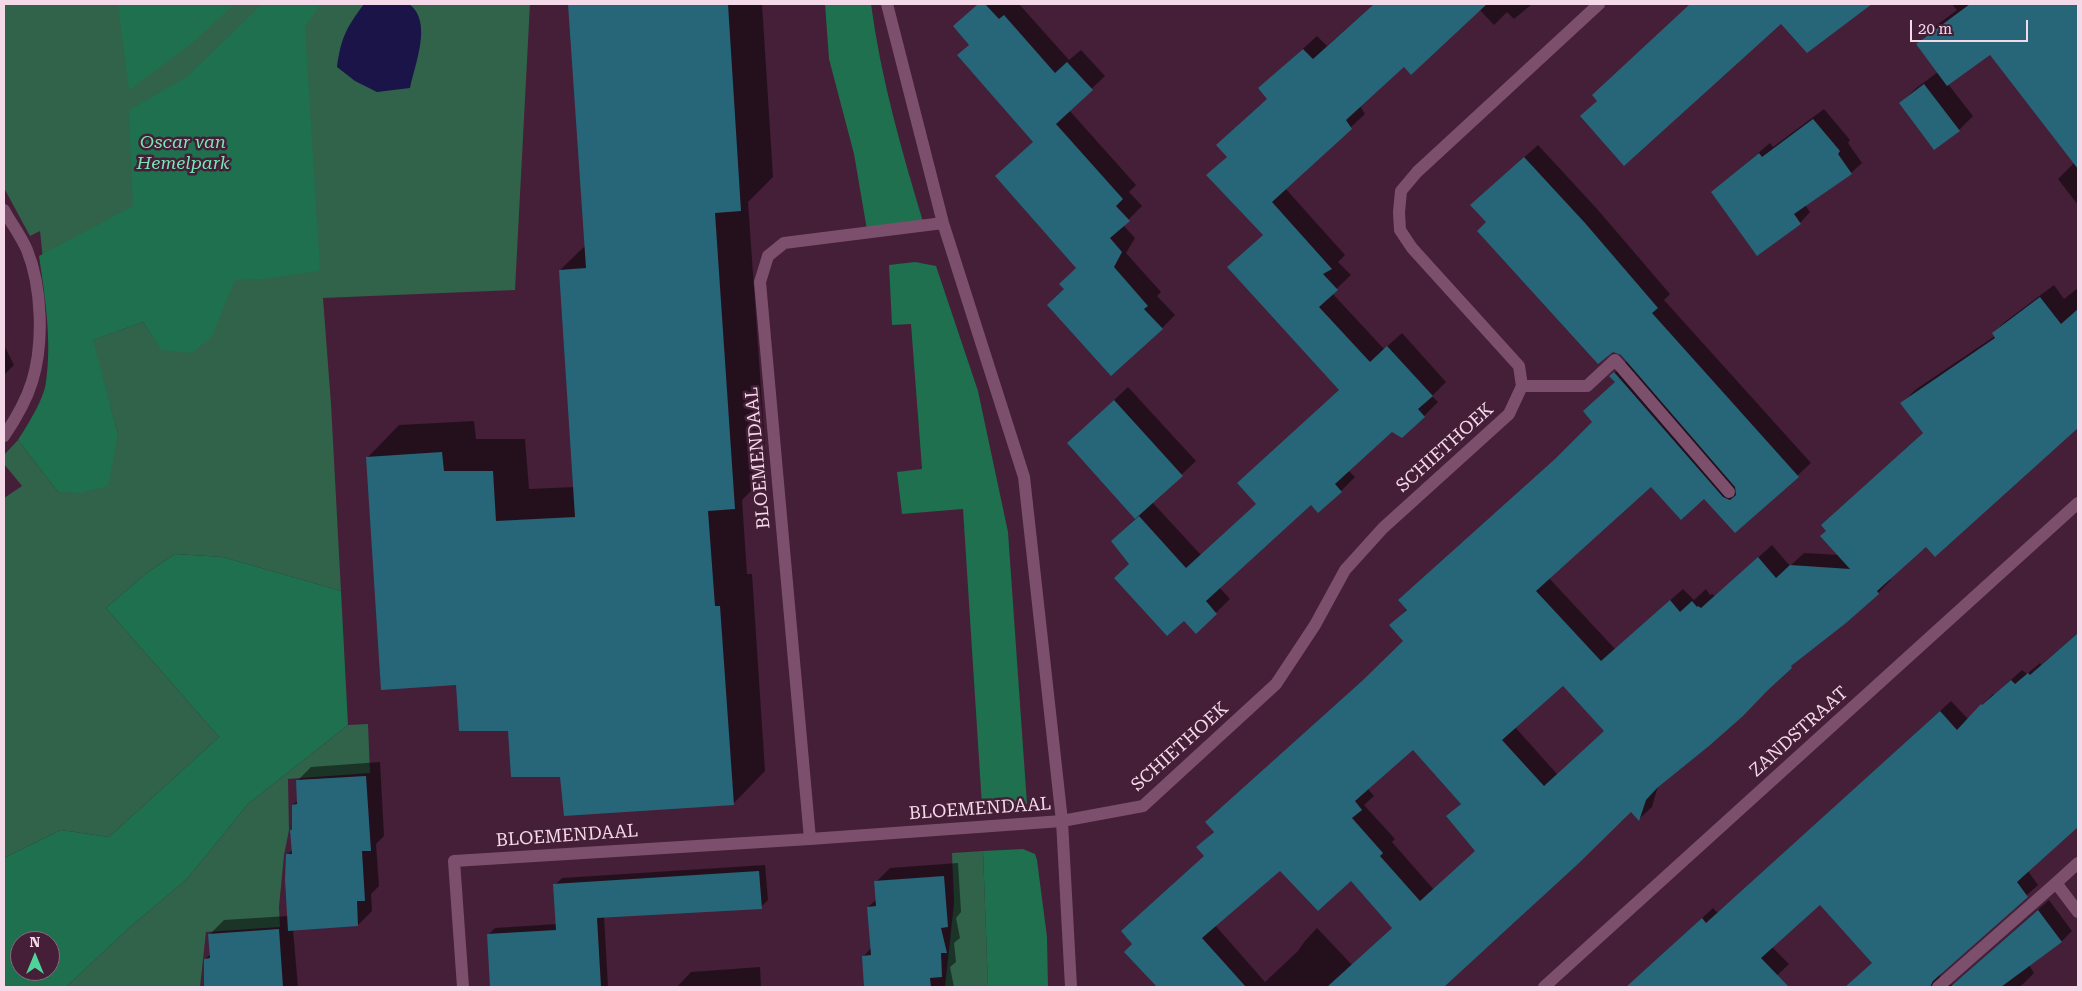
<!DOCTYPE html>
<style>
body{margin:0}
#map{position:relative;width:2082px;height:991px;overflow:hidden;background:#451e38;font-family:"Roboto Serif",serif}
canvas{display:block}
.frame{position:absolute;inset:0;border:5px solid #f4dae9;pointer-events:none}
.north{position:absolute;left:10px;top:931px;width:50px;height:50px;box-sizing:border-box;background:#451e38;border:1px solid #8b697f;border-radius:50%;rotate:0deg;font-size:14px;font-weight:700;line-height:20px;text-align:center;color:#f4dae9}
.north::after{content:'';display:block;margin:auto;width:18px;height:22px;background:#4ed39a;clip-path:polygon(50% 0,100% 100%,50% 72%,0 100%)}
.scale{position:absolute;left:1910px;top:20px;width:118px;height:22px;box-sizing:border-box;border:2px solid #f4dae9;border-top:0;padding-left:6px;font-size:15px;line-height:18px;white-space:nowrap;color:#f4dae9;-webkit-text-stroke:4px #451e38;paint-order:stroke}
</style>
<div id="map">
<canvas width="2082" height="991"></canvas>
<div class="frame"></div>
<div class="north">N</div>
<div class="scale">20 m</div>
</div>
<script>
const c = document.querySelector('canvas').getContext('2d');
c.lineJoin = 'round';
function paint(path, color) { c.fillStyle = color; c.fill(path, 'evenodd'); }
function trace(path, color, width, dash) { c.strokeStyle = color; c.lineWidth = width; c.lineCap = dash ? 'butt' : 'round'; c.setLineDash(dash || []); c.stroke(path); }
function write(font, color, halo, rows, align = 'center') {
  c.font = font + ' "Roboto Serif",serif'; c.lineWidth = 5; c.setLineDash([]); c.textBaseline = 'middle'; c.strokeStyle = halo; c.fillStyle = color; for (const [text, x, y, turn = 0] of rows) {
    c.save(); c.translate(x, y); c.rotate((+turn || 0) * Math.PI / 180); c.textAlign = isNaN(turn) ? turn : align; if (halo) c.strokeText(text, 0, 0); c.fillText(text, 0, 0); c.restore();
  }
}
paint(new Path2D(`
 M4 4H530L515 290 323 298 331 404 341 591 223 557 175 554 148 572 106 608 219 737 109 837 61 830 4 858V498L22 486 4 464V455L18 440 58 492 118 434 92 340 143 322 161 349 226 302 48 308 40 231 30 236 4 188Z
 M368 724 370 773 288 779 289 830 284 855 279 907 280 927 206 932 200 987H66L130 927 187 879 248 804 348 725Z
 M983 851 988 987H945L954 903 952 853Z`), '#31624a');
paint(new Path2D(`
 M118 4H235L192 43 129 90Z
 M262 4H321L305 26 320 271 263 279 235 280 212 336 192 353 161 350 143 322 93 340 118 434 108 486 79 493 58 492 18 440C27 426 44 399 46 382 52 340 45 297 39 256L133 206 129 110 187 77Z
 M825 4H871C881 79 902 152 924 225L867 230 854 154 829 59Z
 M915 262 936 266 978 391 1008 532 1027 804 982 806 963 509 902 514 897 472 922 469 911 324 892 325 889 265Z
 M175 554 223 557 341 591 348 725 248 804 187 879 130 927 66 987H4V858L61 830 109 837 219 737 106 608 148 572ZM20 941H50V971H20Z
 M1023 849 1035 854 1037 860 1047 937 1048 987H988L983 851Z`), '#1e704e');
paint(new Path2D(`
 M364 4H409C433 21 415 64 410 88L377 92 355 81 337 67C341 38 346 28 364 4Z`), '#1a1449');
paint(new Path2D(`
 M570 4H762L773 177 748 202 767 475 742 500 747 574H752L765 771 733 804 562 776 457 684 367 458 399 425 474 421 476 439H525L529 489 575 487 560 270 586 245Z
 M978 4H1019L1069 60 1081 50 1105 76 1069 110 1136 185 1129 192 1142 206 1123 225 1135 238 1126 253 1161 292 1157 296 1175 315 1162 328 1077 268 1034 141 959 55 970 44 955 26Z
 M1374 4H1532L1514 19 1507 12 1494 25 1479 9 1405 65 1360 106 1365 114 1285 188 1345 255 1338 262 1351 275 1332 293 1384 349 1402 333 1446 382 1432 396 1438 402 1424 416 1401 436 1392 431 1348 470 1355 477 1341 491 1318 511 1311 504 1219 587 1230 599 1196 632 1130 563 1112 541 1136 518 1068 443 1128 387 1196 461 1152 502 1201 555 1257 504 1340 390 1229 267 1264 234 1208 175 1228 156 1268 99 1274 75 1317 36 1327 46Z
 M1693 4H1870L1807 51 1781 22 1598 100 1610 80Z
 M1952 4H2078V205L2058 179 2075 162 1991 54 1948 84 1973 116 1959 130 1901 103 1915 89 1938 72 1917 44 1937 25 1957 10Z
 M1824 109 1850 140 1848 143 1862 163 1851 173 1805 205 1810 212 1800 223 1712 192 1770 143 1773 147Z
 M1538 145 1598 210 1670 294 1664 300 1811 463 1735 532 1704 498 1651 485 1549 578 1615 649 1683 589 1694 600 1706 589 1710 595 1712 594 1715 596 1772 545 1790 566 1804 553 1840 555 1828 530 1836 513 1924 432 1902 403 1915 390 1995 336 1993 333 2006 321 2054 285 2064 299 2078 288V426L1935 556 1926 545 1890 578 1891 580 1878 593 1803 655 1658 786 1652 807 1639 819 1631 810 1516 921 1443 987H1158L1126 952 1205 855 1198 847 1405 641 1391 625 1594 422 1616 382 1611 376 1628 360 1488 222 1485 192ZM1563 684 1606 730 1557 774 1515 727ZM1413 748 1462 803 1448 816 1476 851 1434 890 1392 842 1395 839 1364 805 1374 796 1367 788ZM1280 869 1351 880 1393 927 1352 965 1317 928 1305 941 1297 952 1265 982 1215 925Z
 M4 345 14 365 4 375Z
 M2078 633V693L2072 699 2078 707V825L2028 871 2038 885 1942 971 1940 976 1943 982 1951 985 1956 982 2049 900 2072 931 2061 942 2029 965 2034 973 2023 984 2019 987H1846L1874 962 1820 903 1772 947 1789 964 1765 987H1627L1713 908 1718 913 1951 701 1968 719 1993 694 1994 695 2022 670 2027 674 2040 663 2041 665Z
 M380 762 384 836 376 844 379 886 371 894 372 911 358 925 293 930 298 987H205V959L211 954 210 934 224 920 288 916 287 855 292 850 293 805 298 800 297 781 311 767Z
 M958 863 961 912 956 918 960 938 954 943 956 962 950 967 954 987H865L863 957 871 948 868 907 877 899 876 882 890 868Z
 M765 865 768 900 761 907 604 916 608 987H492L489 934 495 928 557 924 555 885 562 878Z
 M760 967 761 987H677L691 972Z`), '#0007');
paint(new Path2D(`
 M568 4H728L741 211 715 213 735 509 708 511 715 606H720L734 805 564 816 560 777H511L508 731H459L456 685 381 690 366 457 442 452 444 471H493L496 521 575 517 559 270 586 268Z
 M978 4H985L999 19 1004 15 1055 73 1067 62 1093 90 1056 124 1123 199 1116 206 1130 221 1110 238 1122 252 1114 267 1148 306 1144 309 1163 329 1111 376 1047 305 1064 289 1059 284 1076 268 995 176 1033 142 957 55 969 45 953 26Z
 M1374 4H1487L1411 75 1404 67 1346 120 1352 129 1272 202 1332 269 1323 274 1338 290 1319 307 1370 362 1387 346 1433 396 1418 409 1425 417 1402 438 1392 432 1335 484 1342 492 1318 513 1311 505 1206 601 1217 614 1196 634 1184 621 1167 636 1114 578 1129 564 1111 541 1139 516 1186 568 1256 504 1237 483 1339 390 1227 267 1263 235 1206 175 1227 157 1216 145 1267 99 1258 88 1303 49 1313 59Z
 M1690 4H1872L1807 53 1781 24 1624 166 1580 116 1597 101 1592 95Z
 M1970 4H2078V169L1990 55 1947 86 1916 44Z
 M1924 84 1960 131 1934 150 1899 103Z
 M1813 119 1840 151 1838 154 1852 174 1794 214 1801 224 1757 256 1711 192 1759 153 1762 157Z
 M1524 157 1585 223 1658 308 1652 313 1799 477 1735 533 1704 499 1681 520 1651 487 1536 591 1601 661 1670 600 1680 612 1692 601 1697 607 1698 606 1701 608 1758 557 1776 578 1790 565 1850 569 1820 536 1826 531 1821 525 1923 433 1900 403 1995 338 1992 333 2040 297 2061 324 2078 309V428L1935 557 1926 547 1877 591 1879 594 1846 623 1791 666 1792 668 1768 690 1743 716 1709 746 1657 788 1646 800 1639 821 1631 812 1579 863 1444 987H1327L1392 928 1351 881 1318 911 1280 871 1202 938 1246 987H1157L1124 952 1132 944 1121 931 1204 856 1196 847 1214 832 1205 822 1362 681 1403 641 1389 625 1407 610 1398 600 1555 459 1592 422 1583 411 1615 382 1609 376 1614 372 1723 497 1730 500 1736 495 1735 487 1621 355 1613 352 1598 364 1477 231 1486 222 1470 205ZM1563 686 1604 731 1544 786 1502 740ZM1413 750 1461 804 1446 816 1475 851 1420 901 1380 856 1383 853 1352 818 1362 810 1355 801Z
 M1114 400 1183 476 1135 519 1067 443Z
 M2078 633V827L2017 882 2028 897 1933 981 1930 987H1845L1872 963 1820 905 1761 958 1789 987H1626L1702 918 1706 923 1940 711 1957 730 1981 704 1982 705 2011 680 2015 684 2028 673 2030 675Z
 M366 776 371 851H362L365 901H357L358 926 288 931 285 880 286 854H292L290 830H292V805L297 804 296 780Z
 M759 871 762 909 597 918 601 987H490L487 934 556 930 553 884Z
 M944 876 948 927 941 928 947 953H941L942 977 930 978 931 987H864L862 956 871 955 867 907 876 906 874 881Z
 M2038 910 2062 942 2001 987H1950Z
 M279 929 283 987H204V959L210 958 208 934Z`), '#276578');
trace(new Path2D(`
 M1522 386H1587L1615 360 1729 492`), '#7c506c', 12);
trace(new Path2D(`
 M887 4 943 223 1024 477 1062 821 1071 987
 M4 210C11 223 21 236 27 250 42 287 44 344 32 382 26 401 15 420 4 436
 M810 839 1062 821 1143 806 1276 684 1315 625 1345 570 1383 528 1509 414 1522 386 1519 366 1412 248 1400 230 1399 212 1401 191 1417 172 1599 4
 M2056 883 2078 863
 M463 987 454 861 810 839 760 282 768 256 784 243 943 223
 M1544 987 2078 503
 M1938 987 2056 883 2078 912`), '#7c506c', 12);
write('italic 18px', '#79e5b2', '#451e38', [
 ["Oscar van",183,143],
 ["Hemelpark",183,164]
]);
write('18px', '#f4dae9', '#451e38', [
 ["SCHIETHOEK",1445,448,-42],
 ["BLOEMENDAAL",758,458,-95],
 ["ZANDSTRAAT",1799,732,-42],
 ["SCHIETHOEK",1180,747,-42],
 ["BLOEMENDAAL",980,809,-4],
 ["BLOEMENDAAL",567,836,-4]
]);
</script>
